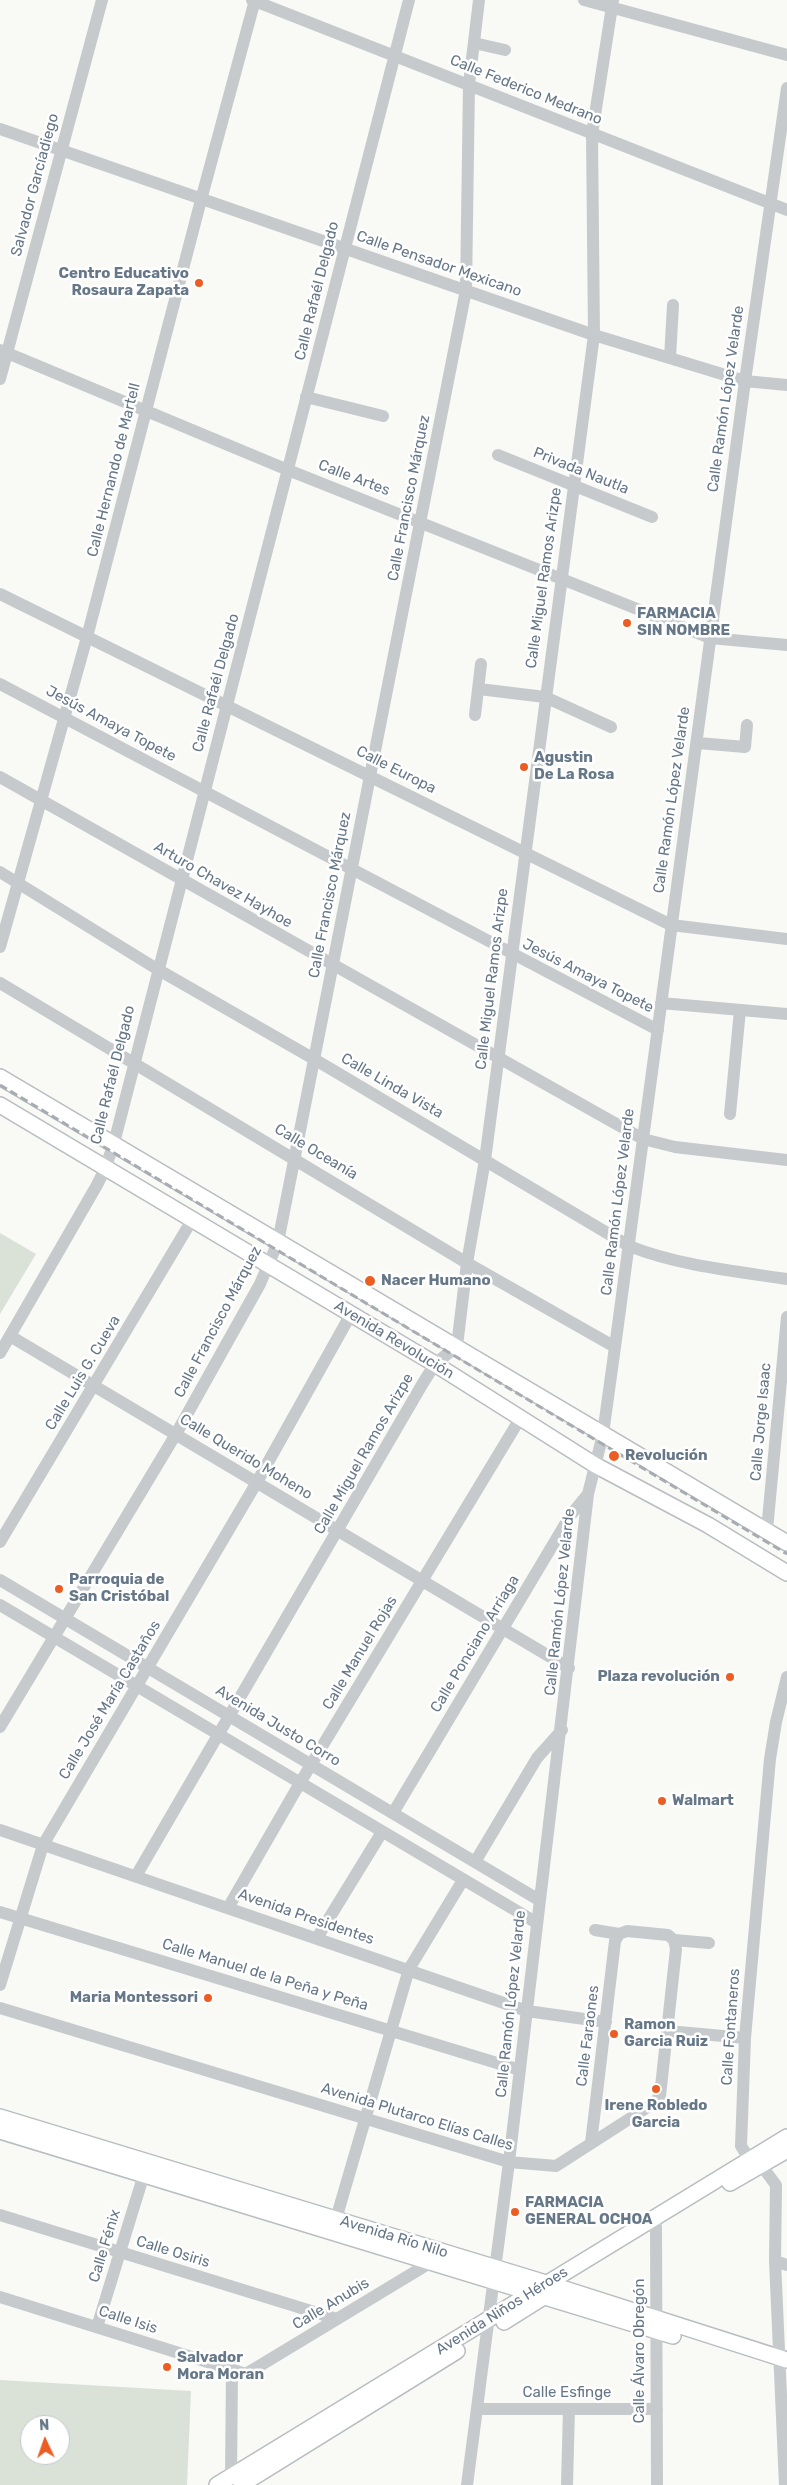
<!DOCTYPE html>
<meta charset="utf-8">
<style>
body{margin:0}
#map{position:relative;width:787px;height:2485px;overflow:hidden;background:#f9f9f6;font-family:Rubik,sans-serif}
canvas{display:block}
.north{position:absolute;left:20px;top:2415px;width:50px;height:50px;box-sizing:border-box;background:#fff;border:1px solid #c2c9cf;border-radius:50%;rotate:357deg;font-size:14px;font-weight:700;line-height:20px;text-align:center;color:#678}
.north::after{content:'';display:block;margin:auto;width:18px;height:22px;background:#eb5d23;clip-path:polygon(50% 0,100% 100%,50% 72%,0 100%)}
</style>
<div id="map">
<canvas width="787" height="2485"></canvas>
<div class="north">N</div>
</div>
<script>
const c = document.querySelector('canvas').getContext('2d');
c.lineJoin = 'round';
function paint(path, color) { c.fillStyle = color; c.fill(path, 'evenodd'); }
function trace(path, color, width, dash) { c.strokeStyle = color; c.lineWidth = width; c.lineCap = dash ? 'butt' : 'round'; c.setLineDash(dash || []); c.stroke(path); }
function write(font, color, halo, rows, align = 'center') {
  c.font = font + ' Rubik,sans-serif'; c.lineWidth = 5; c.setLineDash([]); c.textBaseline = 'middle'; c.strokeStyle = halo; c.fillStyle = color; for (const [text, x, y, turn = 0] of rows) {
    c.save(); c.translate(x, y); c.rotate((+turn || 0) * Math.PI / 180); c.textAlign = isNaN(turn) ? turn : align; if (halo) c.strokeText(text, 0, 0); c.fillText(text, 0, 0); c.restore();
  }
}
paint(new Path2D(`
 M0 1233 36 1254 0 1314Z
 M0 2380 191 2391 187 2485H0ZM30 2425H60V2455H30Z`), '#dae1d7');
const major = new Path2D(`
 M0 1077 787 1543
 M0 1105 435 1364 595 1465 708 1525 787 1573
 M0 2117 546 2283 787 2360
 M0 2131 673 2336
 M730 2183 787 2150
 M504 2322 550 2293
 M217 2485 787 2137
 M241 2485 457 2351`);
trace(major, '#b9bdc1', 18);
trace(new Path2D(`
 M252 0 787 210
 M584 0 787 55
 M474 43 505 50
 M0 129 594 335 745 381 787 385
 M0 350 288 470 710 638 787 645
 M670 358 673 305
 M0 379 102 0
 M306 397 383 416
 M498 455 652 517
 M0 594 671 925 787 939
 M0 684 658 1030
 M479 689 545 697 611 727
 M475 715 481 664
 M698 743 745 747 747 725
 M0 777 643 1139 675 1147 787 1160
 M0 872 157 969 314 1059 629 1246C680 1266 734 1271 787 1279
 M0 947 87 637 201 200 255 0
 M0 983 467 1263 615 1347
 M661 1003 787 1014
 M730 1114 740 1010
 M10 1336 569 1668
 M0 1353 97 1185 105 1169 114 1143 409 0
 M767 1530 787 1317
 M0 1542 192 1220
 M0 1580 539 1900
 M0 1605 537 1923
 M0 1727 176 1434 260 1284 278 1242 466 290 469 84 479 0
 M393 1813 570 1516 588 1494
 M0 1830 527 2011 606 2022
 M475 1862 537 1758 562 1730
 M136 1876 423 1383 435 1364 457 1346 467 1263 485 1160 594 335 592 134 613 0
 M228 1908 300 1783 521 1417
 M0 1912 520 2070
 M595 1930 619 1934 627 1931 668 1935 674 1940 709 1943
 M317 1938 382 1832
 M0 1985 43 1845 257 1482 351 1314
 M0 2008 509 2162 556 2166 654 2103 660 2096 676 1949 674 1940
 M668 2031 745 2038
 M591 2143 615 1941 619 1934
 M0 2215 337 2319
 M653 2218 656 2227 657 2485
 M336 2219 409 1969 463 1880
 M775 2261 787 2265
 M0 2297 246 2374 433 2261
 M97 2327 144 2174
 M477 2409H657
 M231 2477 232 2371
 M467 2485 509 2162 588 1494 603 1434 615 1347 745 381 787 88
 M567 2485 569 2409
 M785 2485 775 2261 776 2185 761 2165 750 2160 741 2146 745 2038 770 1759 776 1722 787 1677`), '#c6cacd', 12);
trace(major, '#fff', 15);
trace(new Path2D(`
 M0 1085 787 1554`), '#a6acb2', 3, [8, 4]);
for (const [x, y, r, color] of [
 [199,283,5,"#eb5d23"],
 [627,623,5,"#eb5d23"],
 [524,767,5,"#eb5d23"],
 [370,1281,6,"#eb5d23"],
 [614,1456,6,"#eb5d23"],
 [59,1589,5,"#eb5d23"],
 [730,1677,5,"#eb5d23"],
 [662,1801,5,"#eb5d23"],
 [208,1998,5,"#eb5d23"],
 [614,2034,5,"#eb5d23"],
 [656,2089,5,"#eb5d23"],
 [515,2212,5,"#eb5d23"],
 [167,2367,5,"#eb5d23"]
]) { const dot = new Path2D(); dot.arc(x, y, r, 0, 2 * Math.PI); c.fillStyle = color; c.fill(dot); trace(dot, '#fff', 2); }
write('15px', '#678', '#fff', [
 ["Calle Federico Medrano",526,90,22],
 ["Salvador Garcíadiego",35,185,-75],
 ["Calle Pensador Mexicano",439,264,19],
 ["Calle Rafaél Delgado",317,291,-76],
 ["Calle Ramón López Velarde",726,399,-82],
 ["Calle Hernando de Martell",114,470,-76],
 ["Privada Nautla",581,471,22],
 ["Calle Artes",354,478,21],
 ["Calle Francisco Márquez",409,498,-79],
 ["Calle Miguel Ramos Arizpe",544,578,-82],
 ["Calle Rafaél Delgado",216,683,-75],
 ["Jesús Amaya Topete",111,724,28],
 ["Calle Europa",396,770,27],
 ["Calle Ramón López Velarde",672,800,-82],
 ["Arturo Chavez Hayhoe",223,885,30],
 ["Calle Francisco Márquez",330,895,-79],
 ["Jesús Amaya Topete",588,976,27],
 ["Calle Miguel Ramos Arizpe",492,979,-83],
 ["Calle Rafaél Delgado",113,1075,-76],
 ["Calle Linda Vista",392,1086,30],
 ["Calle Oceanía",316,1152,31],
 ["Calle Ramón López Velarde",618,1202,-83],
 ["Calle Francisco Márquez",218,1322,-62],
 ["Avenida Revolución",394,1340,31],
 ["Calle Luis G. Cueva",83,1373,-59],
 ["Calle Jorge Isaac",761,1422,-85],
 ["Calle Miguel Ramos Arizpe",364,1454,-60],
 ["Calle Querido Moheno",246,1457,31],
 ["Calle Ramón López Velarde",560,1602,-84],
 ["Calle Ponciano Arriaga",475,1644,-59],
 ["Calle Manuel Rojas",360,1653,-59],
 ["Calle José María Castaños",110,1700,-59],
 ["Avenida Justo Corro",278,1726,31],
 ["Avenida Presidentes",306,1917,19],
 ["Calle Manuel de la Peña y Peña",265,1975,17],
 ["Calle Ramón López Velarde",511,2004,-84],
 ["Calle Fontaneros",731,2027,-86],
 ["Calle Faraones",588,2036,-83],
 ["Avenida Plutarco Elías Calles",417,2117,17],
 ["Avenida Río Nilo",394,2237,17],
 ["Calle Fénix",105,2246,-73],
 ["Calle Osiris",173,2252,17],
 ["Calle Anubis",331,2304,-31],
 ["Avenida Niños Héroes",502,2311,-32],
 ["Calle Isis",128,2320,18],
 ["Calle Álvaro Obregón",640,2351,-90],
 ["Calle Esfinge",567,2393]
]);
write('bold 15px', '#678', '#fff', [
 ["Centro Educativo",189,274,"right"],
 ["Rosaura Zapata",189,291,"right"],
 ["FARMACIA",637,614],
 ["SIN NOMBRE",637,631],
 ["Agustin",534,758],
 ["De La Rosa",534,775],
 ["Nacer Humano",381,1281],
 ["Revolución",625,1456],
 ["Parroquia de",69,1580],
 ["San Cristóbal",69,1597],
 ["Plaza revolución",720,1677,"right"],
 ["Walmart",672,1801],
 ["Maria Montessori",198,1998,"right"],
 ["Ramon",624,2025],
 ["Garcia Ruiz",624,2042],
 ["Irene Robledo",656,2106,"center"],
 ["Garcia",656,2123,"center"],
 ["FARMACIA",525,2203],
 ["GENERAL OCHOA",525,2220],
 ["Salvador",177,2358],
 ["Mora Moran",177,2375]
], 'left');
</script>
